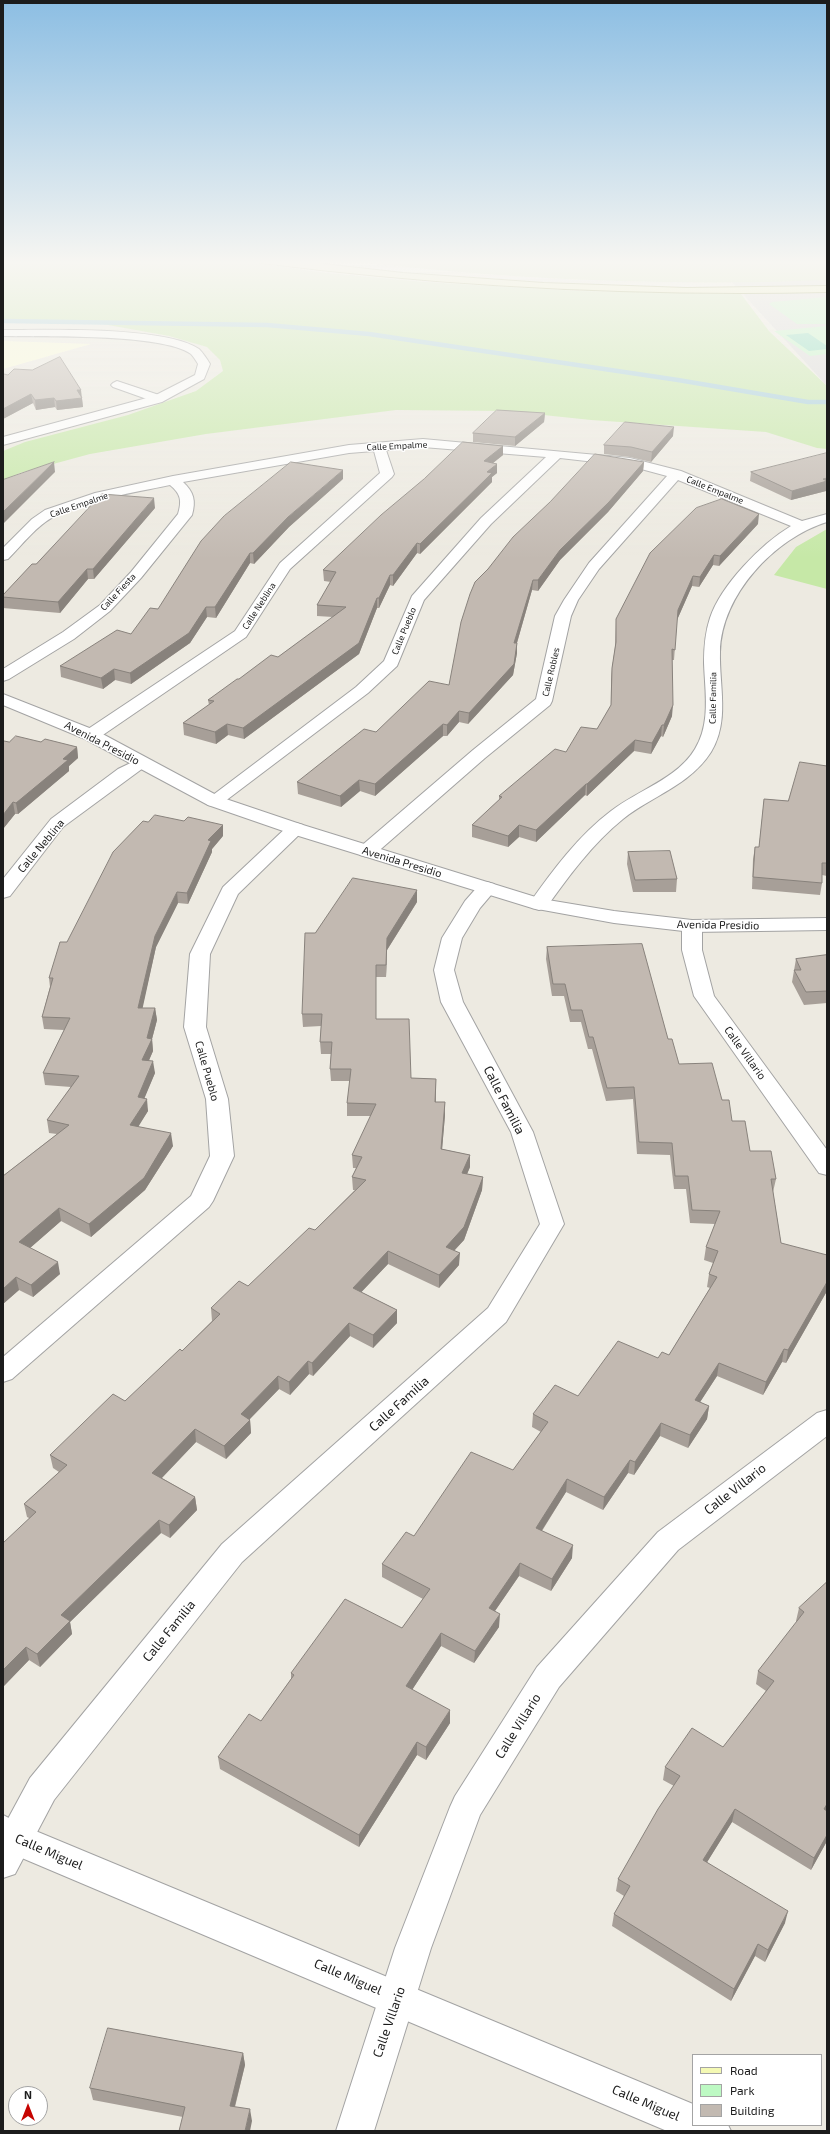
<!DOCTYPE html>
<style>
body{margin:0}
#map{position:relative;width:830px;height:2134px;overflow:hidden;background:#edeae1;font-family:"Exo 2",sans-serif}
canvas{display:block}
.frame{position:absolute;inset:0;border:4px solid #1c1c1c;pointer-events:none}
.legend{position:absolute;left:692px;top:2054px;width:130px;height:72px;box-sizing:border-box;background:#fff;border:1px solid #a4a4a4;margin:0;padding:5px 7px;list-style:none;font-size:12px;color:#1c1c1c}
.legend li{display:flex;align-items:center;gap:8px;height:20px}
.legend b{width:20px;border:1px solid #a4a4a4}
.north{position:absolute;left:8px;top:2086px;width:40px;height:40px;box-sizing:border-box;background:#fff;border:1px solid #a4a4a4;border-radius:50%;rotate:0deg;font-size:11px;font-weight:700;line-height:16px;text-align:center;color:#1c1c1c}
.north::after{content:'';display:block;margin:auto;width:14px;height:18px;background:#c60401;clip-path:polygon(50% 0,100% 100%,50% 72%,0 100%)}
</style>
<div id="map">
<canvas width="830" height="2134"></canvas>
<div class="frame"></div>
<ul class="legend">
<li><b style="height:5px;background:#f4f9b4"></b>Road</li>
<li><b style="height:11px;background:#bdf9c3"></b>Park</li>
<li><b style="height:11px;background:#c2b9b1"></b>Building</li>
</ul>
<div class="north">N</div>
</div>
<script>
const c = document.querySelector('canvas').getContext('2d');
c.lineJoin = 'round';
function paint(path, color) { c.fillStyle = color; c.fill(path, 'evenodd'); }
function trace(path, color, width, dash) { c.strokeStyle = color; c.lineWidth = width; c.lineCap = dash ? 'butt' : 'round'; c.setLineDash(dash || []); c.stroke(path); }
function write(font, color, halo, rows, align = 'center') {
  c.font = font + ' "Exo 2",sans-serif'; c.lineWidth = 3; c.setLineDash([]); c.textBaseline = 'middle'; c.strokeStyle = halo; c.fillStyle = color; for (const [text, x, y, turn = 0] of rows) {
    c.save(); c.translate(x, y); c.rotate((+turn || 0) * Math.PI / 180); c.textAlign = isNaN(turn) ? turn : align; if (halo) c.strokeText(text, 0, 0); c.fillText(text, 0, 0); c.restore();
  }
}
paint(new Path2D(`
 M827 280V386L731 281Z`), '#dad9d9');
paint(new Path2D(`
 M3 341 91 344 3 369Z`), '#feffd9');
paint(new Path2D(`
 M3 260H235L327 273 426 282 579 291 741 294 769 331 827 386V449L817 448 766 432 591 420 505 411 396 410 206 434 90 454 20 473 3 481V451L25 442 128 415 196 391 223 371 220 360 207 347 169 336 97 323 3 321Z
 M340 260H827V280C665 287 501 279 340 260Z
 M827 529V589L774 575 796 547Z`), '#c6e8a7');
paint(new Path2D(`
 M827 297V324H797L769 304 772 302Z
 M827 326V354L810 356 774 331Z`), '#bdf9c3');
paint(new Path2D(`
 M808 333 827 346V349L809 351 786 335Z`), '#7fddba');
trace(new Path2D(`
 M3 321 267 325 369 334 678 380 808 402H827`), '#a2cddb', 4.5);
const minor = new Path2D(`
 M117 381 162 396 164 399 158 403 113 387 111 385 113 383Z
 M423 439 630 458 681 471 802 521 827 514V522C775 538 721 595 720 652 719 686 730 721 711 752 690 785 652 796 623 819 593 843 568 877 546 908L539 910 532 908 529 904C552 871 579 835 611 811 638 790 677 779 695 749 711 723 705 692 704 663 704 648 705 633 710 618 721 585 761 544 791 526L678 480 599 569 578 600 571 616 552 701 550 705 485 758 374 855 367 857 360 855 358 851 360 847 473 750 536 699 555 616 564 600 589 563 667 476 630 466 560 458 491 524 424 600 397 666 368 693 220 805 214 806 208 805 205 801 356 687 384 661 412 596 481 518 546 457 423 447 386 450 394 474 392 477 290 569 246 637 97 739 91 740 85 739 82 735 85 731 235 631 280 563 380 473 374 451 349 453 183 482C194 492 196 501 192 515L141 578 110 611 74 639 9 679 3 681V669L63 632 100 605 131 572 178 514C182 501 181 494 170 485 132 493 91 499 55 516 37 525 22 545 8 559L3 560V548L32 519 45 510 95 493 173 476 349 445Z
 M141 758 147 759 150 763 63 827 10 896 3 898V879L51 819 118 769Z
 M296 823 303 825 305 829 238 894 210 954 206 1027 228 1099 234 1156 213 1201 209 1207 12 1379 3 1382V1357L191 1196 210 1156 206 1099 184 1027 190 954 223 887 289 825Z
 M487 882 494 884 497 888 480 908 462 938 454 970 463 1002 533 1132 564 1224 506 1322 242 1562 54 1800 15 1874 3 1878V1828L30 1778 222 1544 488 1308 540 1224 511 1132 441 1002 434 970 442 938 465 901 480 884Z
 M692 920 699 922 702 926V950L714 996 827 1150V1175L819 1173 694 996 682 950V926L685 922Z
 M827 1410V1436L678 1550 559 1687 480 1815 431 1948 374 2131H336L395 1948 450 1807 455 1796 537 1667 658 1532 817 1413Z`);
const tertiary = new Path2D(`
 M3 330C46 330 166 326 199 349 203 353 207 359 210 364L204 379 162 402 3 445V437L154 396 195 375 198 364C196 361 194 357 191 354 162 333 42 337 3 336Z
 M3 694 97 731 220 797 303 825 542 899 614 911 692 920 827 918V930L692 932 614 923 532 908 289 833 208 805 85 739 3 705Z
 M3 1815 26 1827 693 2104V2125H728L731 2131H667L3 1850Z`);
const secondary = new Path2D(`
 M257 260H288L403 273 544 283 686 288 827 286V292C637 296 450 287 262 263Z`);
trace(minor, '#a3a3a3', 2);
trace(tertiary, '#a3a3a3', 2);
trace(secondary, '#637105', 2);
paint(minor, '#fff');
paint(tertiary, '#fff');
paint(secondary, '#f4f9b4');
paint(new Path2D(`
 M3 375 82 399 83 407 57 410 55 407 36 410 33 403 3 419Z
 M545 413 544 422 515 446 473 442V433Z
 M673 436 651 462 630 457 604 454V445Z
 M503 446V455L493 463 497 473 492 477V482L420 554 417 553 393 586 390 585 379 608H377L359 654 244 739 228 735 216 744 184 735 183 723 209 705 208 700 239 679 278 657 333 617 317 616V605L331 582 324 581 323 570Z
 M644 462 643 471 608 512 560 560 538 591 532 590 517 643V653L513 675 468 724 459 722 447 736H443L375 796 360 791 341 807 298 794 297 782 449 685 488 569 550 502Z
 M751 472 826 488V491L791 500 750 481Z
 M343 479 289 527 254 564 250 563 216 618 207 617 190 643 131 684 115 680 103 689 61 677 60 666 131 634Z
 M155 508 94 579H88L60 613 3 608V595L36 564Z
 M758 524 719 566 713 565 699 587 692 586 677 620 674 660H672V716L663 737 661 736 651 754 634 751 587 796 585 795 536 842 519 837 508 847 472 837V825L499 800V796L566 752 597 729 611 706V679L612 668 615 647 616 619Z
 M9 742H41L77 747 78 758 69 766V771L18 814H15L3 829Z
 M827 766V876L822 875V883L820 895 752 889 753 859 755 847H759L764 799 788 801Z
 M223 836 212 849V852L188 904 178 903 156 947 142 1008H155L157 1020 152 1039 153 1051 149 1060 155 1073 144 1098 148 1111 138 1126 173 1146 145 1190 91 1237 61 1221 30 1248 60 1274 33 1297 19 1290 3 1304V1176L57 1134 49 1133 47 1120 71 1087 45 1085 43 1073 64 1030 44 1029 42 1017 50 987 49 978 67 942Z
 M628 852 677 879 676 892H633L627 864Z
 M417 902 387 950 386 977H376V1019L411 1078 436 1079V1102H445V1115L442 1149 470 1155V1167L467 1174 483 1177 482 1190 464 1240 455 1250 459 1265 439 1288 388 1264 361 1292 397 1310V1323L373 1348 350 1336 313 1376 309 1374 290 1395 279 1389 250 1419 251 1433 226 1459 196 1442 162 1478 195 1497 197 1510 170 1538 161 1533 70 1622 72 1634 40 1667 29 1660 3 1687 29 1518 27 1517 24 1504 59 1472 53 1468 50 1455 125 1401 182 1351 212 1321 211 1308 248 1286 315 1230 355 1190H353L352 1177 356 1168H353L352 1155 371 1116H347V1103L350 1081H331L330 1069 331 1054H321L320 1042 321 1026 303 1027 302 1014 315 933Z
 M547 947 668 1039 679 1064 722 1100 732 1121 750 1151 776 1179 773 1192 781 1243 827 1291 786 1363 782 1362 763 1395 717 1376 700 1402 709 1406 707 1419 688 1448 660 1436 634 1475 628 1473 603 1510 566 1492 542 1531 572 1558 551 1591 519 1576 495 1611 499 1627 474 1663 441 1646 412 1690 450 1723 426 1760 417 1755 359 1847 220 1769 218 1757 261 1721 291 1679V1673L402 1628 423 1599 382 1577V1564L414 1536 513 1470 541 1432 532 1427 533 1414 578 1396 658 1358 669 1355 710 1288 707 1287 709 1274 713 1263 704 1260 706 1247 715 1224 690 1223 686 1189H674L670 1155 637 1154 633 1099 606 1101 592 1049H588L581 1022H570L564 996H552L546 959Z
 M827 955V1003L804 1005 792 982 796 959Z
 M827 1582V1841L811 1870 732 1822 707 1862 785 1923 765 1962 755 1956 731 2001 612 1926 614 1914 624 1896 616 1891 618 1879 674 1786 663 1780 665 1767 723 1747 766 1691 756 1684 758 1671 797 1622 796 1621 799 1608Z
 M243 2053 245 2065 235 2107 252 2121 183 2117 93 2100 90 2088Z`), '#a79f98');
paint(new Path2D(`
 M77 390H81L83 407 57 410 56 401Z
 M31 394 33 403 3 419V409Z
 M54 398 55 407 36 410 35 400Z
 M545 413 544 422 515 446V437Z
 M674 427 673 436 651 462 652 452Z
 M503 446V455L483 471 484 461Z
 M54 462 55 472 3 524V512Z
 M644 462 643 471 608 512 560 560 538 591V580L560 550Z
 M497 464V473L492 477V482L420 554V544L487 472Z
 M343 470V479L289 527 254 564 253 553 288 517Z
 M827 478V487L826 488V491L791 500 792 491Z
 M154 498 155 508 94 579 93 569Z
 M759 514 758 524 719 566 720 556Z
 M417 543V553L393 586V575Z
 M250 553V563L216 618 215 607Z
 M714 555 713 565 699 587 700 577Z
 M87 569 88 579 60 613 58 602Z
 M390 575V585L379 608V598Z
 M693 576 692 586 677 620 678 610Z
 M533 580 532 590 514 653V643Z
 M377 598V608L359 654 244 739 243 728Z
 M206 607 207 617 190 643 131 684 130 673Z
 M517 643V653L513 675 468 724 469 713Z
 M114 669 115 680 103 689 101 678Z
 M673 705 672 716 663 737 664 725Z
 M459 711V722L447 736V725Z
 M227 724 228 735 216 744 215 732Z
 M443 724V736L375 796V784Z
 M662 725 661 736 651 754 652 743Z
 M635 740 634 751 587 796V784Z
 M77 747 78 758 69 766V771L18 814 16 803 63 759Z
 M359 780 360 791 341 807 340 796Z
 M586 784 585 795 536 842V830Z
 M13 802 15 814 3 829V815Z
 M223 825V836L212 849V852L188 904 187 893 208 840Z
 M519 825V837L508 847V836Z
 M417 890V902L387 950 386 977V965L387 938Z
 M177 892 178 903 156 947 140 1020 138 1008 155 936Z
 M155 1008 157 1020 152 1039 153 1051 144 1072 142 1060 147 1038Z
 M153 1061 155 1073 140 1109 138 1097Z
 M436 1079V1091L435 1114V1102Z
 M147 1099 148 1111 132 1137 130 1125Z
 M445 1102V1115L441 1162V1149Z
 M171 1133 173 1146 145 1190 91 1237 89 1224Z
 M470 1155V1167L462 1186V1173Z
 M483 1177 482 1190 464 1240 446 1259V1247Z
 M59 1208 61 1221 22 1255 19 1242Z
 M388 1251V1264L353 1301V1288Z
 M460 1253 459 1265 439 1288V1275Z
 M58 1262 60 1274 33 1297 31 1285Z
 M16 1277 19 1290 3 1304V1289Z
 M827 1282V1291L786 1363 788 1350Z
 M397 1310V1323L373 1348V1335Z
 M349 1323 350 1336 313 1376 312 1363Z
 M784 1349 782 1362 763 1395 766 1382Z
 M308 1361 309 1374 290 1395 289 1382Z
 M719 1363 717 1376 693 1413 695 1400Z
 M278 1376 279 1389 242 1427 241 1414Z
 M709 1406 707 1419 688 1448 690 1435Z
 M250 1420 251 1433 226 1459 224 1446Z
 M661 1423 660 1436 634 1475 635 1462Z
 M195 1429 196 1442 154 1486 152 1473Z
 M630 1460 628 1473 603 1510 604 1497Z
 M567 1479 566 1492 535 1541 536 1528Z
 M195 1497 197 1510 170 1538 169 1525Z
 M159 1520 161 1533 70 1622 72 1634 40 1667 37 1654 61 1615Z
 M573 1545 572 1558 551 1591 552 1579Z
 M520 1563 519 1576 488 1621 489 1608Z
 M500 1614 499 1627 474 1663 475 1651Z
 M441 1633V1646L406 1699V1686Z
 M26 1647 29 1660 3 1687V1670Z
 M450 1710V1723L426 1760V1747Z
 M417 1742V1755L359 1847V1835Z
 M827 1804V1812L824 1809Z
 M735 1809 732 1822 701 1872 703 1860Z
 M827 1835V1841L811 1870 814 1858Z
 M788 1911 785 1923 765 1962 768 1950Z
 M758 1944 755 1956 731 2001 734 1989Z
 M243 2053 245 2065 232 2117 230 2106Z
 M250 2109 252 2121 250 2131H245Z`), '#88827c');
const building = new Path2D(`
 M60 357 81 390H77L82 398 56 401 54 398 35 400 31 394 3 409V375L4 374 8 375 14 369 32 370Z
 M497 410 545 413 515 437 473 433Z
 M625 422 674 427 652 452 631 447 604 445Z
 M463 442 503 446 484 461 497 464 487 472 492 473 420 544 417 543 393 575H390L379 598H377L359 643 243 728 227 724 215 732 183 723 214 701 208 700 237 679H239L271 655 278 657 346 607 317 605 336 572 323 570 381 515 424 479Z
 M827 453V478L823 479 827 481 792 491 751 472Z
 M595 454 644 462 609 502 560 550 538 580H533L514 643H517L514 664 469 713 459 711 447 725 443 724 375 784 359 780 340 796 297 782 364 729 376 732 429 681 449 685 461 622 470 594 475 582 488 569 513 537 550 502Z
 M54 462 3 512V480Z
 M291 462 343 470 288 517 253 553H250L215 607H206L189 633 130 673 114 669 101 678 60 666 117 630 131 634 150 608 158 609 201 541 224 516Z
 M102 494 154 498 93 569H87L58 602 3 597V595L32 564H36Z
 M722 499 759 514 720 556 714 555 700 577 693 576 678 610 675 650 672 649 673 705 664 725H662L652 743 635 740 587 784H586L536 830 519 825 508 836 472 825 502 797 499 796 555 749 566 752 581 727 597 729 611 705 612 668 616 642V619L650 553 696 508Z
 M16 736 41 742 45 739 77 747 63 759 68 760 16 803 13 802 3 815V742L4 741 9 742Z
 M800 762 827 766V863H822V883L753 877 755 847H759L764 799 788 801Z
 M155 815 184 821 188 817 223 825 208 840 211 841 187 893 177 892 155 936 138 1008H155L147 1038 152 1039 142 1060 153 1061 138 1097 147 1099 130 1125 171 1133 144 1178 89 1224 59 1208 19 1242 58 1262 31 1285 16 1277 3 1289V1176L69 1125 47 1120 79 1076 43 1073 70 1018 42 1017 53 978H49L60 942H67L113 852 143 821 148 822Z
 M670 851 677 879 635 880 628 852Z
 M353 878 417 890 387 938 386 965H376V1019H409L411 1078 436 1079 435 1102H445L441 1149 470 1155 462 1173 483 1177 464 1227 446 1247 460 1253 439 1275 388 1251 353 1288 397 1310 373 1335 349 1323 312 1363 308 1361 289 1382 278 1376 241 1414 250 1420 224 1446 195 1429 152 1473 195 1497 169 1525 159 1520 61 1615 70 1621 37 1654 26 1647 3 1670V1543L36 1512 24 1504 67 1465 50 1455 113 1394 125 1401 180 1349 182 1351 220 1314 211 1308 239 1281 248 1286 309 1228 315 1230 366 1180 352 1177 362 1157 352 1155 376 1104 347 1103 351 1069H330L332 1042H320L322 1014H302L305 933H315Z
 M642 944 668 1039H672L679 1064 712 1063 722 1100H729L732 1121H745L750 1151H771L776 1179H771L781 1243 827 1255V1282L788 1350 784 1349 766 1382 719 1363 695 1400 709 1406 690 1435 661 1423 635 1462 630 1460 604 1497 567 1479 536 1528 573 1545 552 1579 520 1563 489 1608 500 1614 475 1651 441 1633 406 1686 450 1710 426 1747 417 1742 359 1835 218 1757 249 1714 261 1721 294 1675 291 1673 345 1599 402 1628 430 1589 382 1564 406 1532 414 1536 471 1452 513 1470 548 1422 533 1414 555 1385 578 1396 618 1341 658 1358 662 1352 669 1355 717 1277 709 1274 718 1251 706 1247 720 1211 692 1210 688 1176H675L672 1143 639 1142 634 1087 607 1088 593 1037H589L582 1010H571L565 984H553L547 947Z
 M827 955V991L806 992 794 970H801L796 959Z
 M827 1582V1804L824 1809 827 1811V1835L814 1858 735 1809 703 1860 788 1911 768 1950 758 1944 734 1989 614 1914 630 1886 618 1879 658 1809 680 1776 665 1767 692 1728 723 1747 774 1681 758 1671 804 1612 799 1608Z
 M108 2028 243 2053 230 2106 250 2109 245 2131H179L185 2107 90 2088Z`);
paint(building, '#c2b9b1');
trace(building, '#88827c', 1);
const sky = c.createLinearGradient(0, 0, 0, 559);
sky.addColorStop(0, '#8cbee3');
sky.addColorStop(0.47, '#f7f6f2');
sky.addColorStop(1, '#f7f6f200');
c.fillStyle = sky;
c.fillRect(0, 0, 830, 559);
write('9px', '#1c1c1c', '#fff', [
 ["Calle Empalme",397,446,-3],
 ["Calle Empalme",715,490,22],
 ["Calle Empalme",79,505,-19],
 ["Calle Fiesta",118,592,-47],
 ["Calle Neblina",259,606,-57],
 ["Calle Pueblo",404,631,-68],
 ["Calle Robles",551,672,-77],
 ["Calle Familia",713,698,-89]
]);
write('11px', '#1c1c1c', '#fff', [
 ["Avenida Presidio",102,743,27],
 ["Calle Neblina",41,846,-50],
 ["Avenida Presidio",402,862,17],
 ["Avenida Presidio",718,925,1],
 ["Calle Villario",745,1053,54],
 ["Calle Pueblo",207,1071,74]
]);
write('13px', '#1c1c1c', '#fff', [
 ["Calle Familia",504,1100,63],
 ["Calle Familia",399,1404,-42],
 ["Calle Villario",735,1489,-38],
 ["Calle Familia",169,1631,-51],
 ["Calle Villario",518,1726,-58],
 ["Calle Miguel",49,1852,23],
 ["Calle Miguel",348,1977,23],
 ["Calle Villario",389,2022,-71],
 ["Calle Miguel",646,2103,23]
]);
</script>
